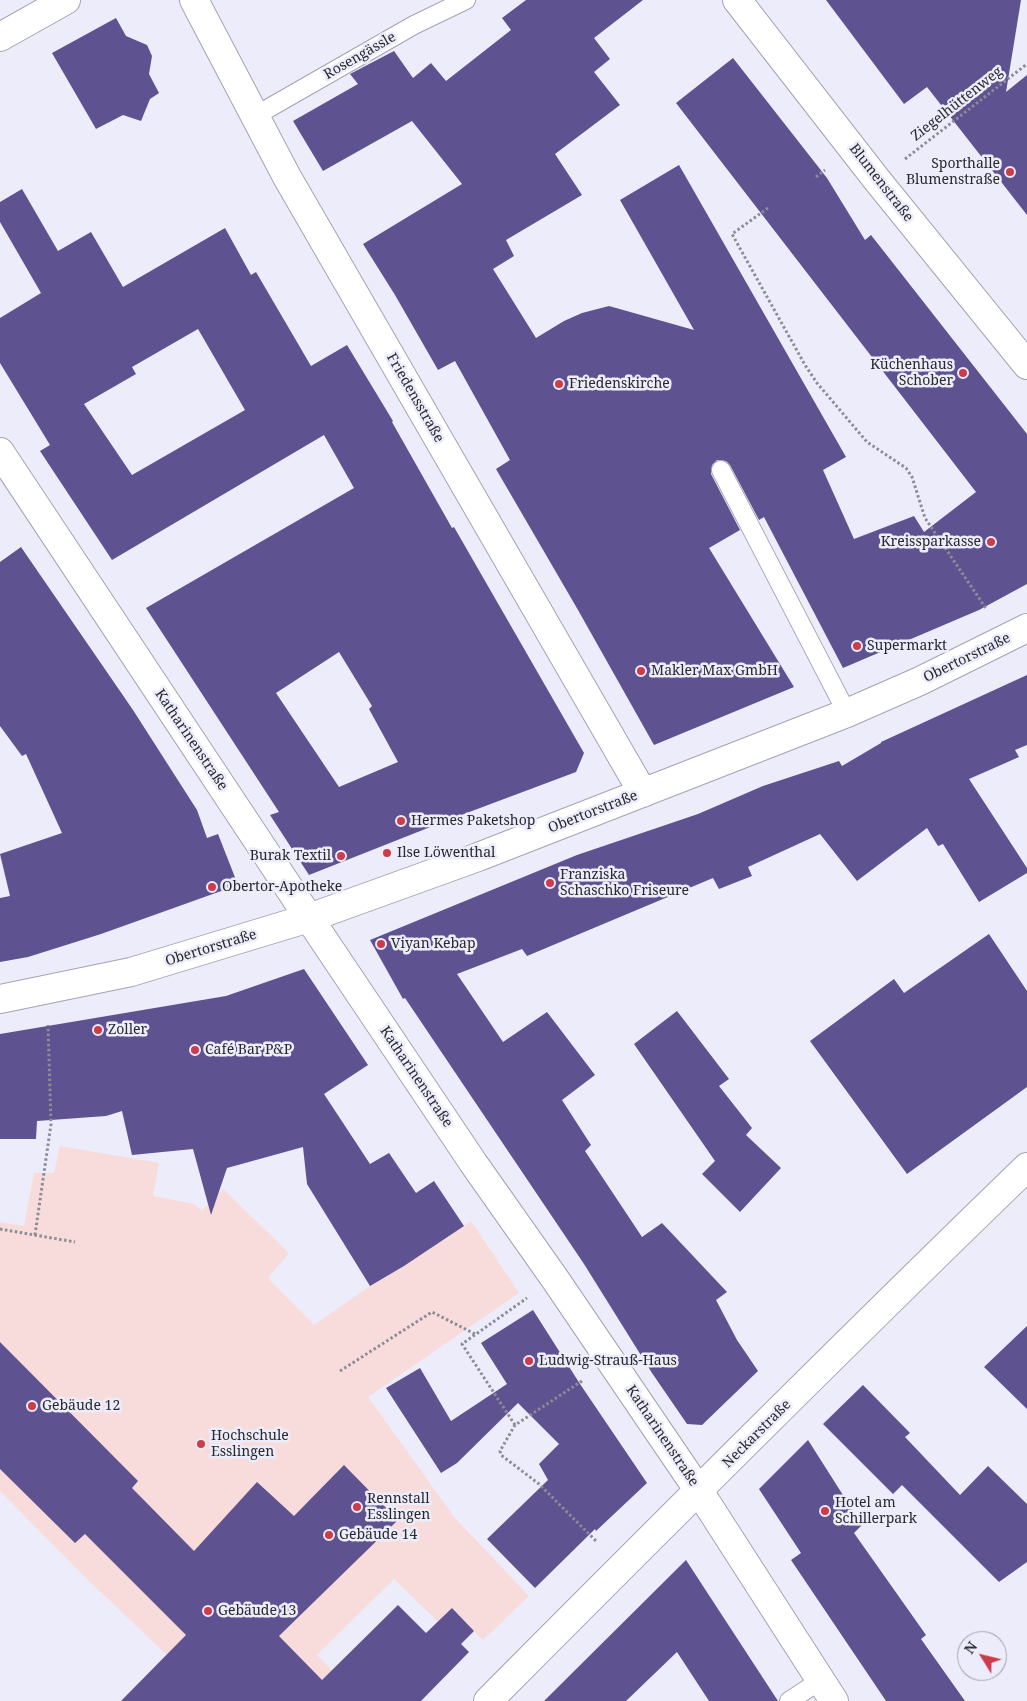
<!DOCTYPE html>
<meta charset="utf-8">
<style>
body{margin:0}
#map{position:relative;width:1027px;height:1701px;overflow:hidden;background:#edecfa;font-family:"Noto Serif",serif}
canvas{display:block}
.north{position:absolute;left:957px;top:1631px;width:50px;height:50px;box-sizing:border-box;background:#edecfa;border:1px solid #9e9ea8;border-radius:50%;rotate:306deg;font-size:14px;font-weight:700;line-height:20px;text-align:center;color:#28282d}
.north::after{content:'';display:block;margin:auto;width:18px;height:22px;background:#cc3c4b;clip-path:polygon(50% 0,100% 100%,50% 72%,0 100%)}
</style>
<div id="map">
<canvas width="1027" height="1701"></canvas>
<div class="north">N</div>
</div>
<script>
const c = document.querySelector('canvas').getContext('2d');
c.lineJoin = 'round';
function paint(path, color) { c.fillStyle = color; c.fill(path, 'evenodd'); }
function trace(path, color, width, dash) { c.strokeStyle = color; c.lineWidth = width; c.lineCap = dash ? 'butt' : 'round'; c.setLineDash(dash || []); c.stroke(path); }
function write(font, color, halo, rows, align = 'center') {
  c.font = font + ' "Noto Serif",serif'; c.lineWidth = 5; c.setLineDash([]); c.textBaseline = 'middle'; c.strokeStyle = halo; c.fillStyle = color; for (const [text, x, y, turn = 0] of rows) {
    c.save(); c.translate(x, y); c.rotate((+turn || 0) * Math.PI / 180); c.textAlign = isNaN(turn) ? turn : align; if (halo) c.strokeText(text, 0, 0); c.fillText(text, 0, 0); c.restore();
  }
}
paint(new Path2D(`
 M60 1146 159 1163 153 1196 194 1204 202 1211 223 1189 289 1253 268 1278 314 1325 370 1286 404 1266 471 1221 519 1293 368 1397 455 1518 529 1596 483 1640 452 1608 438 1622 394 1579 317 1655 363 1701H215L88 1580 0 1491V1222L24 1226 34 1173H54Z`), '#f7dcdb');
paint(new Path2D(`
 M526 0H643L594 38 610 59 594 72 620 105 555 154 582 195 506 240 514 256 493 269 536 338 564 321 582 313 609 306 694 330 620 200 679 165 846 457 823 470 854 539 914 516 924 532 976 492 676 103 733 58 827 178 865 240 871 235 1027 434V584L979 610 843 668 764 517 759 520 730 465 726 461 717 460 712 465 711 474 740 530 709 548 794 687 654 745 578 610 496 469 510 460 455 361 438 370 395 295 363 244 462 184 412 121 323 171 293 121 358 84 350 74 394 51 413 78 431 63 446 81 511 30 502 18Z
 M826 0H1021L1006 92 1027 75V215L927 87 904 104Z
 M116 18 126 36 147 45 152 56 149 74 159 93 150 99 141 121 123 115 96 129 52 53Z
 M22 189 58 251 91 232 123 287 225 228 251 275 256 272 311 366 347 345 393 421 392 422 452 528 454 527 584 753 576 772 448 820 309 875 270 815 279 812 146 608 354 488 324 435 112 560 40 451 50 445 0 363V318L41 293 0 222V202ZM198 329 245 410 132 475 84 404 136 374 132 367ZM339 652 372 706 369 709 398 762 339 787 276 693Z
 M21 547 133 710 197 810 207 838 218 834 238 885 101 934 28 957 0 962V898L10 896 0 854 62 833 26 754 22 756 0 726V562Z
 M1027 675V745L1015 750 1019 757 969 779 1027 868V873L979 902 943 844 938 846 927 828 857 881 820 834 748 867 752 876 719 889 713 878 527 956 522 949 457 974 503 1042 547 1012 595 1075 562 1100 591 1145 585 1151 642 1237 662 1223 727 1292 716 1300 737 1340 758 1371 702 1425 687 1424 652 1373 584 1264 405 998 403 999 370 940 577 855 698 814 763 786 839 761 842 766 881 743V742Z
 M989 934 1027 991V1087L907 1174 810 1041 894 979 904 993Z
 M304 969 368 1065 324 1094 370 1164 389 1153 416 1193 434 1181 464 1226 404 1266 370 1286 307 1184 303 1147 227 1168 211 1215 193 1149 132 1155 122 1111 106 1116 37 1121 36 1139H0V1034L226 996Z
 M677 1011 729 1079 719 1086 752 1128 746 1135 781 1168 740 1212 702 1174 715 1161 634 1044Z
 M533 1310 580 1384 647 1483 596 1531 595 1529 535 1588 487 1539 548 1480 539 1464 559 1444 518 1403 457 1463 441 1473 386 1388 420 1368 451 1421 507 1384 481 1343Z
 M1027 1326V1409L984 1367Z
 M0 1342 138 1481 132 1488 194 1551 257 1482 294 1516 344 1465 398 1520 279 1636 322 1680 398 1605 426 1633 452 1608 474 1631 461 1644 469 1652 421 1701H121L186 1635 85 1534 75 1543 0 1469Z
 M863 1385 910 1433 905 1437 960 1495 988 1466 1027 1504V1562L999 1582 902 1485 893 1494 823 1424Z
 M808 1440 862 1525 854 1533 926 1635 921 1639 965 1701H886L791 1560 801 1553 759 1489Z
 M686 1560 778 1701H709L677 1652 626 1701H544Z`), '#5e5290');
const service = new Path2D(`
 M255 116 414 25 466 0
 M721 470 847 713
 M789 1701 821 1680`);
const minor = new Path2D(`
 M194 0 287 177 643 793
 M737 0 877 180 1027 365
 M0 37 66 0
 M0 452 309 918 474 1164 555 1279 699 1491 834 1701
 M0 999 131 972 309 918 478 857 847 713 920 681 1027 628`);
const tertiary = new Path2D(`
 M488 1701C666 1522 845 1343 1027 1167`);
trace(service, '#a5a3b1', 20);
trace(minor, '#a5a3b1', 30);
trace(tertiary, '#a5a3b1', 30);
trace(new Path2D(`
 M905 159 1027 64
 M816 177 825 170
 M768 208 732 234 805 365 817 383 867 442 906 468 912 477 925 518 987 610
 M0 1229 75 1242
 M35 1235 51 1124 48 1025
 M340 1371 432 1312 475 1334
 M582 1381 515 1425 500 1451 501 1455 539 1484 597 1542
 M515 1425 462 1344 527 1298`), '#8d8c96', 3, [2.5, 2.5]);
trace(service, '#fff', 18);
trace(minor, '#fff', 28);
trace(tertiary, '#fff', 28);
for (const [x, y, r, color] of [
 [1010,172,5,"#cc3c4b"],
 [963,373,5,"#cc3c4b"],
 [559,384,5,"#cc3c4b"],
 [991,542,5,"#cc3c4b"],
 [857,646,5,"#cc3c4b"],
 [641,671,5,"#cc3c4b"],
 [401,821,5,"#cc3c4b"],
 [387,853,5,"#cc3c4b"],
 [341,856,5,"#cc3c4b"],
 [550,883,5,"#cc3c4b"],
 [212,887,5,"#cc3c4b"],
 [381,944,5,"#cc3c4b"],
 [98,1030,5,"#cc3c4b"],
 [195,1050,5,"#cc3c4b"],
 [529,1361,5,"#cc3c4b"],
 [32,1406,5,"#cc3c4b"],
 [201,1444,5,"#cc3c4b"],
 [357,1507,5,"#cc3c4b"],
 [825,1511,5,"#cc3c4b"],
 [329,1535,5,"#cc3c4b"],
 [208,1611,5,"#cc3c4b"]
]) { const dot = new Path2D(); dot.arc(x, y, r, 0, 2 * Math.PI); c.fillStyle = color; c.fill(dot); trace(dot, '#edecfa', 2); }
write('14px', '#28282d', '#edecfa', [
 ["Rosengässle",360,56,-30],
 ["Ziegelhüttenweg",957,104,-38],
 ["Blumenstraße",881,183,52],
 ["Friedensstraße",415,398,60],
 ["Obertorstraße",967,658,-26],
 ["Katharinenstraße",191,740,56],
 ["Obertorstraße",593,812,-21],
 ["Obertorstraße",211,948,-17],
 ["Katharinenstraße",416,1077,56],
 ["Neckarstraße",757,1434,-45],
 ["Katharinenstraße",662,1436,56]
]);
write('14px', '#28282d', '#edecfa', [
 ["Sporthalle",1000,164,"right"],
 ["Blumenstraße",1000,180,"right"],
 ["Küchenhaus",953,365,"right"],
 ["Schober",953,381,"right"],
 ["Friedenskirche",569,384],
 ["Kreissparkasse",981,542,"right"],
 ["Supermarkt",867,646],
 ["Makler Max GmbH",651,671],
 ["Hermes Paketshop",411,821],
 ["Ilse Löwenthal",397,853],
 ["Burak Textil",331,856,"right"],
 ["Franziska",560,875],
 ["Schaschko Friseure",560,891],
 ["Obertor-Apotheke",222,887],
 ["Viyan Kebap",391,944],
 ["Zoller",108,1030],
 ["Café Bar P&P",205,1050],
 ["Ludwig-Strauß-Haus",539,1361],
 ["Gebäude 12",42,1406],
 ["Hochschule",211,1436],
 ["Esslingen",211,1452],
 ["Rennstall",367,1499],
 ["Esslingen",367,1515],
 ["Hotel am",835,1503],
 ["Schillerpark",835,1519],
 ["Gebäude 14",339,1535],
 ["Gebäude 13",218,1611]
], 'left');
</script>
